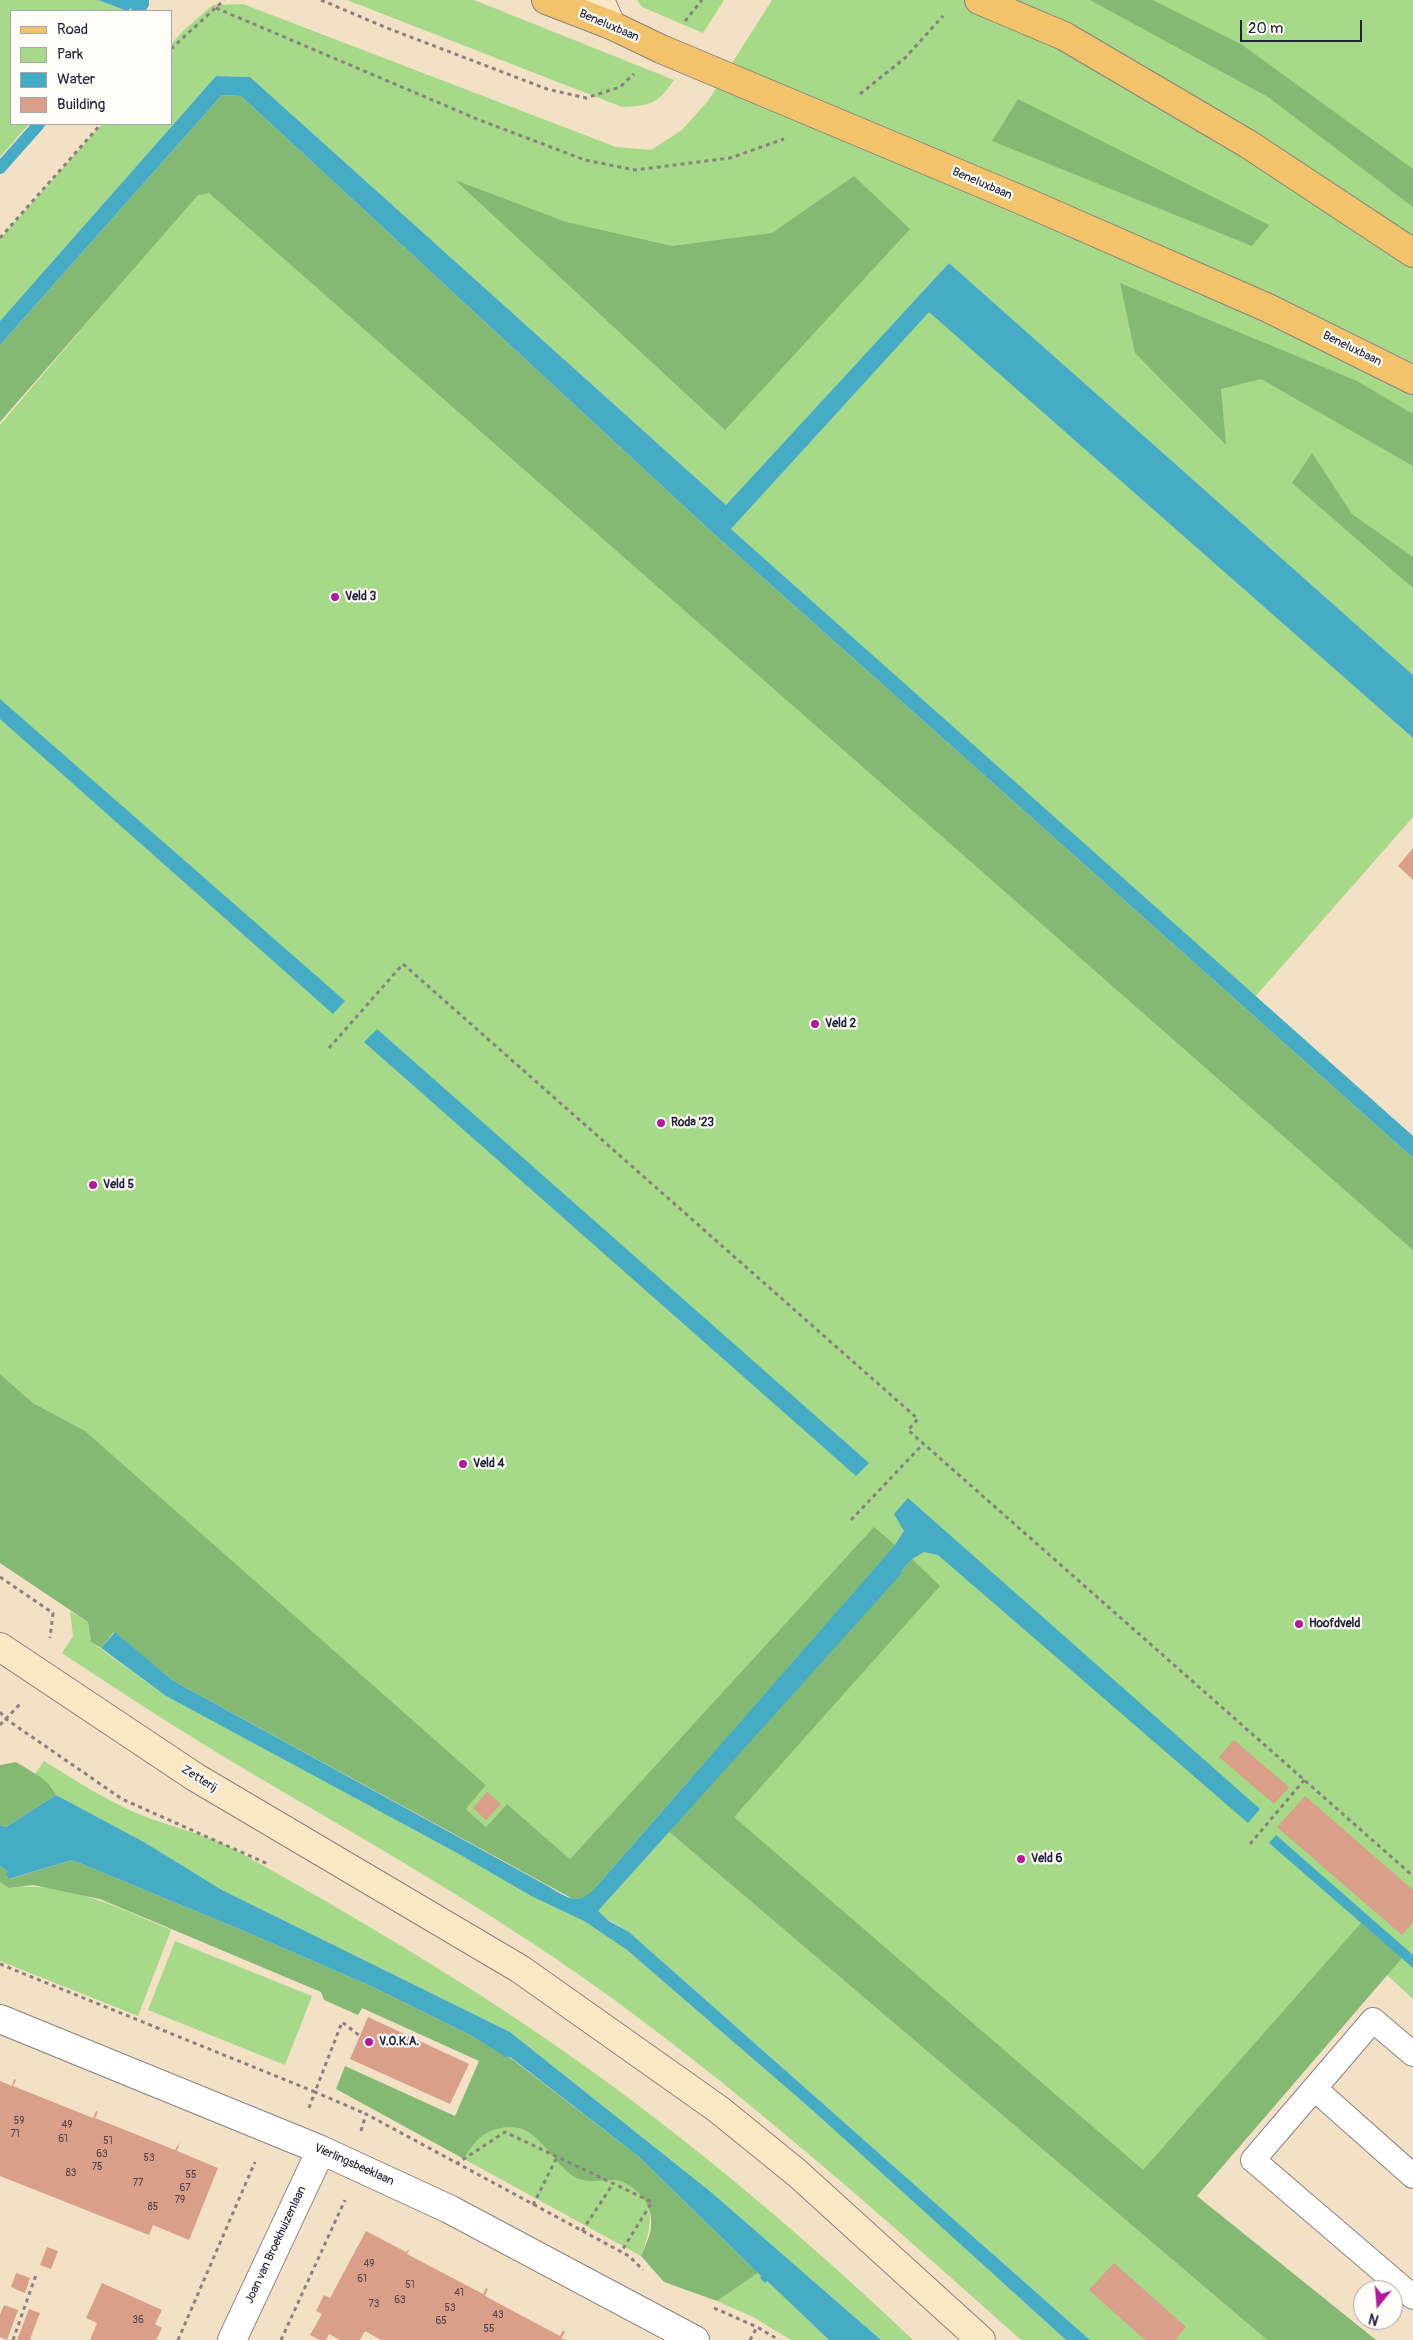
<!DOCTYPE html>
<style>
body{margin:0}
#map{position:relative;width:1413px;height:2340px;overflow:hidden;background:#f3e1c6;font-family:Pangolin,sans-serif}
canvas{display:block}
.legend{position:absolute;left:10px;top:10px;width:162px;height:115px;box-sizing:border-box;background:#fdfcf7;border:1px solid #a5a5ac;margin:0;padding:6px 9px;list-style:none;font-size:15px;color:#22223b}
.legend li{display:flex;align-items:center;gap:10px;height:25px}
.legend b{width:25px;border:1px solid #a5a5ac}
.north{position:absolute;left:1353px;top:2280px;width:50px;height:50px;box-sizing:border-box;background:#fdfcf7;border:1px solid #a5a5ac;border-radius:50%;rotate:197deg;font-size:14px;font-weight:700;line-height:20px;text-align:center;color:#22223b}
.north::after{content:'';display:block;margin:auto;width:18px;height:22px;background:#b5179e;clip-path:polygon(50% 0,100% 100%,50% 72%,0 100%)}
.scale{position:absolute;left:1240px;top:20px;width:122px;height:22px;box-sizing:border-box;border:2px solid #22223b;border-top:0;padding-left:6px;font-size:15px;line-height:18px;white-space:nowrap;color:#22223b;-webkit-text-stroke:4px #fdfcf7;paint-order:stroke}
</style>
<div id="map">
<canvas width="1413" height="2340"></canvas>
<ul class="legend">
<li><b style="height:6px;background:#f2c36a"></b>Road</li>
<li><b style="height:14px;background:#a6d988"></b>Park</li>
<li><b style="height:14px;background:#46acc5"></b>Water</li>
<li><b style="height:14px;background:#d99f89"></b>Building</li>
</ul>
<div class="north">N</div>
<div class="scale">20 m</div>
</div>
<script>
const c = document.querySelector('canvas').getContext('2d');
c.lineJoin = 'round';
function paint(path, color) { c.fillStyle = color; c.fill(path, 'evenodd'); }
function trace(path, color, width, dash) { c.strokeStyle = color; c.lineWidth = width; c.lineCap = dash ? 'butt' : 'round'; c.setLineDash(dash || []); c.stroke(path); }
function write(font, color, halo, rows, align = 'center') {
  c.font = font + ' Pangolin,sans-serif'; c.lineWidth = 4.5; c.setLineDash([]); c.textBaseline = 'middle'; c.strokeStyle = halo; c.fillStyle = color; for (const [text, x, y, turn = 0] of rows) {
    c.save(); c.translate(x, y); c.rotate((+turn || 0) * Math.PI / 180); c.textAlign = isNaN(turn) ? turn : align; if (halo) c.strokeText(text, 0, 0); c.fillText(text, 0, 0); c.restore();
  }
}
paint(new Path2D(`
 M0 0H98L127 11H11V124H29L0 157Z
 M347 0H474L674 80C658 104 649 106 622 107Z
 M637 0H724L703 33 642 7Z
 M772 0H1413V675L949 263 726 505 250 77 216 76 0 321V239L102 124H171V44L185 29 213 5 243 4 616 147 651 150 682 130 708 101Z
 M215 172 1413 1181V1999L1360 1950 1142 2184 665 1756 570 1859 507 1804 486 1827 466 1809 486 1785 79 1428 33 1403 0 1374V425Z
 M929 311 1413 738V817L1255 997 731 529Z
 M70 1611 88 1622 91 1642 166 1696 457 1853 531 1896 584 1921 627 1950 811 2109 1066 2340H1021C891 2224 761 2108 620 2004 510 1923 391 1855 273 1786 201 1744 131 1699 62 1653L73 1636Z
 M44 1761C75 1780 107 1801 141 1815 171 1827 206 1834 235 1850 356 1917 476 1988 589 2069 703 2151 811 2243 913 2340H881L711 2192 510 2032 222 1890 144 1842 56 1795 52 1787 35 1774Z
 M668 1831 1267 2340H1090L629 1932 599 1914 598 1911Z
 M0 1882 9 1888C66 1881 119 1908 171 1930L138 2016 0 1961Z
 M175 1941 312 1996 285 2065 148 2010Z
 M511 2126C532 2131 543 2143 557 2159 561 2164 565 2170 570 2173 592 2186 598 2176 618 2181 659 2190 653 2226 641 2256L464 2159C476 2138 487 2129 511 2126Z
 M758 2273 762 2276 760 2278 767 2281 829 2340H791L753 2317 717 2301Z`), '#a6d988');
paint(new Path2D(`
 M1090 0H1153L1241 44 1413 169V207L1268 97Z
 M222 95 241 96 714 534 1413 1158V1250L209 193 198 195 0 422V345Z
 M1018 99 1269 225 1252 246 992 141Z
 M854 176 910 229 725 430 455 180 566 222 672 246 772 233Z
 M1120 283 1357 381 1413 414V466L1261 379 1221 389 1226 445 1135 353Z
 M1312 453 1352 514 1413 557V588L1292 483Z
 M0 1374 33 1403 85 1431 486 1785 466 1809 486 1827 507 1804 570 1859 874 1527 895 1545 594 1889 586 1898 573 1899 172 1680 114 1632 101 1648 91 1642 88 1622 0 1563Z
 M912 1559 940 1586 734 1817 1143 2170 1361 1923 1402 1958 1197 2196 1376 2340H1267L668 1831Z
 M16 1762C30 1771 49 1779 56 1795L6 1827 0 1825V1765Z
 M72 1860 244 1931 373 1987 472 2036 509 2057 638 2156 758 2273 717 2301 664 2282 641 2256C645 2246 650 2237 651 2227 654 2205 636 2183 614 2180 600 2179 587 2185 573 2176 548 2159 535 2117 497 2129 480 2134 473 2144 464 2159L336 2089 345 2066 455 2116 479 2061 362 2008 358 2015 324 2000 321 1992 100 1899 33 1885 9 1888 0 1882V1866L8 1872 10 1879Z`), '#84b974');
paint(new Path2D(`
 M98 0H143L127 11Z
 M216 76 250 77 726 505 949 263 1413 675V738L929 312 731 529 1413 1136V1158L714 534 241 96 222 95 0 345V321Z
 M0 699 345 1001 333 1014 0 719Z
 M377 1029 869 1463 856 1476 364 1042Z
 M908 1498 1260 1809 1248 1823 938 1555 924 1552 912 1559 901 1571 902 1573 598 1911 609 1921 629 1932 1090 2340H1066L811 2109 627 1950 584 1921 531 1896 457 1853 166 1696 101 1648 115 1632 172 1680 544 1884C563 1894 576 1909 594 1889L895 1545 904 1531 894 1514Z
 M56 1795 144 1842 222 1890 510 2032 711 2192 881 2340H829L767 2281 765 2283 760 2278 761 2276 638 2156 510 2057H502L503 2055 472 2036 373 1987 244 1931 72 1860 9 1879 6 1874 8 1872 0 1866V1825L6 1827Z
 M1276 1835 1413 1955V1968L1269 1843Z`), '#46acc5');
trace(new Path2D(`
 M137 11 143 4V0
 M0 168 39 124`), '#46acc5', 12);
paint(new Path2D(`
 M1413 848V880L1398 866Z
 M1234 1740 1289 1787 1274 1804 1219 1757Z
 M487 1792 501 1804 486 1820 473 1808Z
 M1305 1796 1413 1890V1922L1402 1935 1277 1827Z
 M368 2017 469 2064 450 2104 350 2059Z
 M14 2079 16 2080 13 2086 93 2118 96 2111 98 2112 95 2118 175 2150 180 2142 177 2151 218 2168 189 2240 153 2225 149 2235 0 2176V2081L12 2086Z
 M366 2231 406 2252 410 2249 407 2254 483 2294 486 2288 488 2289 485 2296 560 2336 563 2330 565 2332 561 2338 566 2340H381L365 2331 360 2340H340L329 2334 326 2340H320L310 2335 322 2314 316 2311 324 2295 330 2298Z
 M47 2247 58 2251 51 2269 40 2265Z
 M1114 2263 1186 2327 1175 2340H1145L1089 2290Z
 M16 2273 30 2278 25 2293 11 2287Z
 M102 2283 162 2310 155 2324 162 2328 156 2340H90L97 2323 86 2318Z
 M4 2305 18 2310 7 2340 0 2337V2315Z
 M29 2309 40 2313 33 2331 30 2340H17Z`), '#d99f89');
const lane = new Path2D(`
 M1413 2054 1373 2020 1253 2160 1413 2297
 M1315 2089 1413 2176`);
const street = new Path2D(`
 M0 2019 321 2150 449 2209 695 2340
 M232 2340 321 2150`);
const secondary = new Path2D(`
 M600 0 611 25
 M0 1647 195 1777 520 1969 718 2109 797 2173 981 2340`);
const primary = new Path2D(`
 M546 0 611 25 661 49 1019 199 1268 308 1413 380
 M979 0 1064 36 1248 144 1413 253`);
trace(lane, '#8a8280', 26);
trace(street, '#8a8280', 30);
trace(secondary, '#8a8280', 30);
trace(primary, '#8a8280', 30);
trace(new Path2D(`
 M321 0 387 28 547 89 586 98 620 87 634 74
 M216 8 477 119 585 160 635 170 730 158 784 139
 M685 21 702 0
 M171 49 224 0
 M860 94 905 58 943 16
 M0 238 101 124
 M329 1048 403 964 918 1419 908 1430 1413 1876
 M851 1520 924 1443
 M0 1577 53 1613 50 1638
 M0 1712 6 1719 122 1799 268 1864
 M0 1725 20 1704
 M1250 1844 1305 1779
 M0 1964 315 2092 342 2022 360 2036
 M309 2108 315 2092 366 2114
 M361 2131 366 2114 629 2256 643 2270
 M456 2164 505 2132 652 2202 621 2252
 M533 2205 557 2157
 M582 2231 613 2184
 M714 2308 757 2327
 M13 2340 37 2272
 M178 2340 255 2162
 M281 2340 345 2200
 M750 2340 757 2327 779 2340`), '#8a8280', 3, [4, 4]);
trace(lane, '#fff', 24);
trace(street, '#fff', 28);
trace(secondary, '#fae7c3', 28);
trace(primary, '#f2c36a', 28);
for (const [x, y, r, color] of [
 [335,597,5,"#b5179e"],
 [815,1024,5,"#b5179e"],
 [661,1123,5,"#b5179e"],
 [93,1185,5,"#b5179e"],
 [463,1464,5,"#b5179e"],
 [1299,1624,5,"#b5179e"],
 [1021,1859,5,"#b5179e"],
 [369,2042,5,"#b5179e"]
]) { const dot = new Path2D(); dot.arc(x, y, r, 0, 2 * Math.PI); c.fillStyle = color; c.fill(dot); trace(dot, '#fdfcf7', 2); }
write('10px', '#50414e', null, [
 ["59",19,2121],
 ["49",67,2125],
 ["71",15,2134],
 ["61",63,2139],
 ["51",108,2141],
 ["63",102,2154],
 ["53",149,2158],
 ["75",97,2167],
 ["83",71,2173],
 ["55",191,2175],
 ["77",138,2183],
 ["67",185,2188],
 ["79",180,2200],
 ["85",153,2207],
 ["49",369,2264],
 ["61",362,2279],
 ["51",410,2285],
 ["41",459,2293],
 ["63",400,2300],
 ["73",374,2304],
 ["53",450,2308],
 ["43",498,2315],
 ["36",138,2320],
 ["65",441,2321],
 ["55",489,2329]
]);
write('12px', '#22223b', '#fdfcf7', [
 ["Beneluxbaan",609,26,23],
 ["Beneluxbaan",982,184,23],
 ["Beneluxbaan",1352,349,26],
 ["Zetterij",199,1779,32],
 ["Vierlingsbeeklaan",354,2165,24],
 ["Joan van Broekhuizenlaan",276,2245,-65]
]);
write('bold 12px', '#22223b', '#fdfcf7', [
 ["Veld 3",345,597],
 ["Veld 2",825,1024],
 ["Roda '23",671,1123],
 ["Veld 5",103,1185],
 ["Veld 4",473,1464],
 ["Hoofdveld",1309,1624],
 ["Veld 6",1031,1859],
 ["V.O.K.A.",379,2042]
], 'left');
</script>
